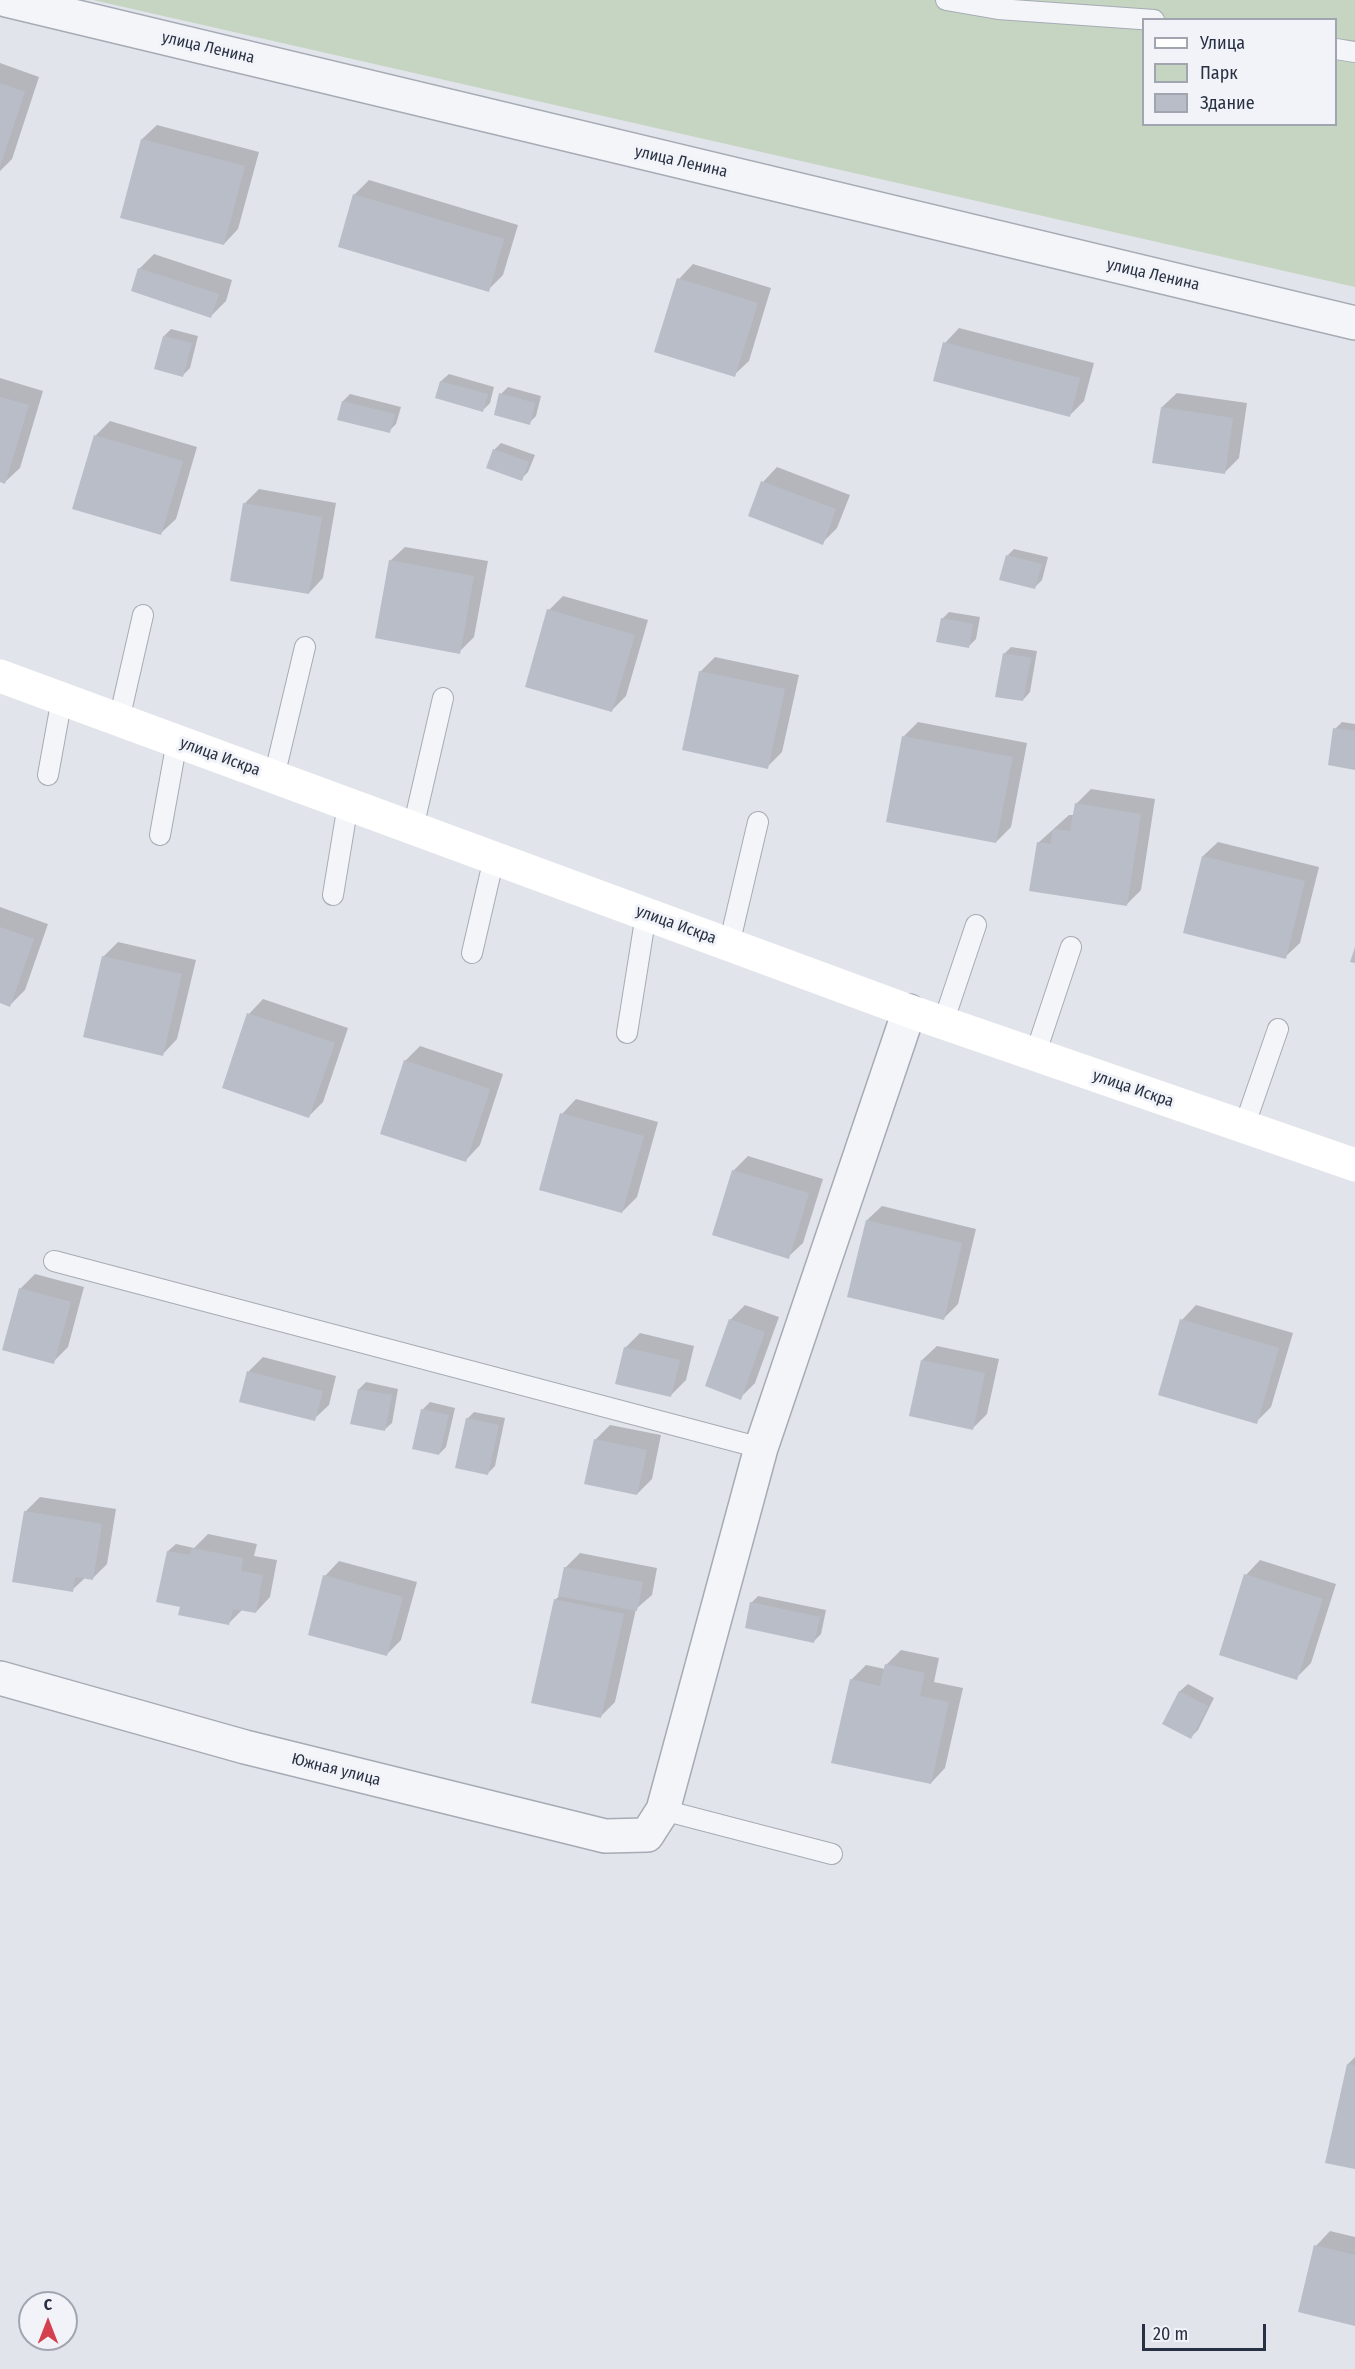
<!DOCTYPE html>
<meta charset="utf-8">
<style>
body{margin:0}
#map{position:relative;width:1355px;height:2369px;overflow:hidden;background:#e1e4eb;font-family:"Fira Sans Condensed",sans-serif}
canvas{display:block}
.legend{position:absolute;left:1142px;top:18px;width:195px;height:108px;box-sizing:border-box;background:#f1f3f8;border:2px solid #a1a5b0;margin:0;padding:8px 10px;list-style:none;font-size:18px;color:#283143}
.legend li{display:flex;align-items:center;gap:12px;height:30px}
.legend b{width:30px;border:2px solid #a1a5b0}
.north{position:absolute;left:18px;top:2291px;width:60px;height:60px;box-sizing:border-box;background:#f1f3f8;border:2px solid #a1a5b0;border-radius:50%;rotate:0deg;font-size:16px;font-weight:700;line-height:24px;text-align:center;color:#283143}
.north::after{content:'';display:block;margin:auto;width:21px;height:27px;background:#d54050;clip-path:polygon(50% 0,100% 100%,50% 72%,0 100%)}
.scale{position:absolute;left:1142px;top:2324px;width:124px;height:27px;box-sizing:border-box;border:3px solid #283143;border-top:0;padding-left:8px;font-size:18px;line-height:21px;white-space:nowrap;color:#283143;-webkit-text-stroke:4px #f1f3f8;paint-order:stroke}
</style>
<div id="map">
<canvas width="1355" height="2369"></canvas>
<ul class="legend">
<li><b style="height:8px;background:#fff"></b>Улица</li>
<li><b style="height:16px;background:#c6d5c2"></b>Парк</li>
<li><b style="height:16px;background:#b8bdc8"></b>Здание</li>
</ul>
<div class="north">С</div>
<div class="scale">20 m</div>
</div>
<script>
const c = document.querySelector('canvas').getContext('2d');
c.lineJoin = 'round';
function paint(path, color) { c.fillStyle = color; c.fill(path, 'evenodd'); }
function trace(path, color, width, dash) { c.strokeStyle = color; c.lineWidth = width; c.lineCap = dash ? 'butt' : 'round'; c.setLineDash(dash || []); c.stroke(path); }
function write(font, color, halo, rows, align = 'center') {
  c.font = font + ' "Fira Sans Condensed",sans-serif'; c.lineWidth = 6; c.setLineDash([]); c.textBaseline = 'middle'; c.strokeStyle = halo; c.fillStyle = color; for (const [text, x, y, turn = 0] of rows) {
    c.save(); c.translate(x, y); c.rotate((+turn || 0) * Math.PI / 180); c.textAlign = isNaN(turn) ? turn : align; if (halo) c.strokeText(text, 0, 0); c.fillText(text, 0, 0); c.restore();
  }
}
paint(new Path2D(`
 M93 0H1355V287ZM1144 20H1336V124H1144Z`), '#c6d5c2');
paint(new Path2D(`
 M0 63 39 77 12 159 0 171Z
 M157 125 259 152 238 229 224 244 122 217 142 139Z
 M369 180 518 225 503 275 488 290 354 195Z
 M154 254 232 280 226 301 211 316 139 269Z
 M693 264 771 288 749 361 734 375 679 279Z
 M959 328 1094 363 1084 401 1070 415 945 343Z
 M171 329 198 336 190 368 183 375 164 336Z
 M449 374 494 387 490 403 483 410 437 397 441 381Z
 M0 378 43 391 20 468 5 482 0 481Z
 M508 387 541 396 536 416 529 423 501 394Z
 M1177 393 1247 403 1239 458 1224 473 1162 407Z
 M350 394 401 407 396 424 389 431 339 419 343 401Z
 M110 421 197 447 176 519 161 533 95 436Z
 M501 443 535 455 528 472 521 479 494 450Z
 M777 467 850 495 837 528 822 543 763 482Z
 M259 489 336 503 323 578 309 593 244 504Z
 M405 547 488 561 474 637 459 652 390 561Z
 M1014 549 1048 557 1042 580 1035 587 1007 556Z
 M563 596 648 620 626 696 612 710 549 610Z
 M949 612 980 617 976 639 969 646 942 619Z
 M1011 647 1037 651 1030 692 1023 700 1004 654Z
 M715 657 799 675 782 752 767 767 700 672Z
 M918 722 1027 743 1011 827 996 842 904 736Z
 M1342 722 1355 724V768L1335 729Z
 M1091 789 1155 799 1141 890 1127 904 1038 843 1069 815H1074L1076 804Z
 M1218 842 1319 867 1300 943 1285 957 1203 856Z
 M0 907 48 924 25 990 10 1005 0 1001Z
 M118 942 196 960 177 1039 163 1054 103 957Z
 M263 999 348 1028 323 1102 308 1117 249 1014Z
 M420 1046 503 1074 480 1145 466 1160 405 1061Z
 M576 1099 658 1122 637 1197 622 1212 562 1114Z
 M748 1156 823 1179 803 1243 788 1257 733 1171Z
 M882 1206 976 1229 958 1304 943 1319 867 1220Z
 M35 1274 84 1287 68 1347 53 1362 20 1289Z
 M745 1305 779 1317 755 1383 740 1398 730 1320Z
 M1196 1305 1293 1333 1271 1407 1256 1422 1182 1320Z
 M640 1333 694 1346 686 1380 671 1395 625 1348Z
 M937 1346 999 1359 987 1414 973 1428 922 1360Z
 M263 1357 336 1376 329 1405 314 1419 241 1401 249 1371Z
 M366 1382 398 1389 392 1423 384 1430 359 1389Z
 M430 1402 455 1408 446 1447 439 1454 414 1448 423 1409Z
 M474 1412 505 1418 495 1466 488 1473 467 1419Z
 M610 1425 661 1435 652 1479 637 1494 595 1440Z
 M40 1497 116 1509 107 1564 92 1579 85 1578 72 1590 25 1512Z
 M208 1534 257 1544 254 1556 277 1560 270 1597 256 1612 243 1609 229 1623 181 1606 168 1551 176 1544 194 1548Z
 M580 1553 657 1568 652 1595 636 1609 615 1702 601 1716 555 1600 560 1595 565 1568Z
 M1260 1560 1336 1584 1311 1663 1296 1678 1246 1575Z
 M339 1561 417 1582 401 1640 387 1654 325 1576Z
 M758 1596 826 1610 821 1634 814 1641 751 1603Z
 M901 1650 939 1658 934 1682 963 1688 945 1768 931 1783 851 1680 866 1665 885 1669 886 1665Z
 M1188 1684 1214 1698 1198 1730 1191 1737 1164 1724 1180 1691Z
 M1355 2057V2168L1348 2064Z
 M1330 2231 1355 2237V2325L1316 2246Z`), '#0003');
paint(new Path2D(`
 M0 83 25 92 0 166Z
 M141 139 245 166 224 245 120 218Z
 M353 194 504 239 489 292 338 247Z
 M138 268 219 294 211 318 131 291Z
 M677 278 758 303 735 377 654 352Z
 M163 336 192 343 183 377 154 369Z
 M943 342 1080 378 1070 417 933 381Z
 M440 381 488 394 483 412 435 398Z
 M499 393 535 403 530 425 494 415Z
 M0 397 29 405 5 484 0 482Z
 M342 401 395 414 390 433 337 420Z
 M1161 407 1233 418 1225 474 1152 463Z
 M94 435 183 461 161 535 72 509Z
 M493 449 529 462 522 481 486 468Z
 M761 481 836 509 823 545 748 516Z
 M243 503 322 517 309 594 230 581Z
 M1006 555 1042 564 1035 589 999 580Z
 M389 560 474 576 460 654 375 638Z
 M547 609 635 635 612 712 525 687Z
 M941 618 973 624 969 648 936 642Z
 M1003 653 1031 658 1023 701 995 697Z
 M699 671 785 689 768 769 682 750Z
 M1333 728 1355 731V770L1328 765Z
 M902 736 1013 757 996 843 886 822Z
 M1075 803 1141 814 1127 906 1029 891 1037 842 1051 844 1053 829 1070 831Z
 M1202 856 1305 881 1286 959 1183 933Z
 M0 927 34 939 10 1007 0 1003Z
 M1355 947V963L1350 962Z
 M102 956 182 974 163 1056 83 1037Z
 M247 1013 335 1043 309 1118 222 1088Z
 M404 1060 490 1089 466 1162 380 1134Z
 M560 1113 644 1136 622 1213 539 1190Z
 M732 1170 809 1193 789 1259 712 1235Z
 M866 1220 962 1243 944 1320 847 1297Z
 M19 1288 71 1302 54 1364 2 1350Z
 M729 1319 765 1332 741 1400 705 1386Z
 M1180 1319 1279 1348 1257 1424 1158 1395Z
 M624 1347 680 1360 671 1397 615 1384Z
 M921 1360 985 1373 973 1430 909 1416Z
 M247 1371 323 1391 315 1421 239 1402Z
 M358 1389 392 1395 385 1431 350 1424Z
 M421 1409 449 1415 439 1455 412 1449Z
 M466 1418 499 1425 488 1475 455 1468Z
 M594 1439 647 1450 637 1495 584 1484Z
 M24 1511 102 1524 93 1580 75 1577 73 1592 12 1582Z
 M192 1548 243 1558 241 1571 263 1575 256 1613 233 1609 229 1625 178 1615 180 1607 156 1602 167 1551 190 1555Z
 M564 1567 643 1582 637 1611 558 1596Z
 M1244 1574 1323 1599 1297 1680 1219 1655Z
 M323 1575 403 1597 387 1656 308 1635Z
 M554 1599 624 1614 601 1718 531 1703Z
 M750 1602 820 1617 814 1643 745 1628Z
 M885 1664 925 1673 920 1696 949 1702 931 1784 831 1763 850 1679 880 1686Z
 M1179 1691 1208 1706 1191 1739 1162 1724Z
 M1347 2064 1355 2065V2169L1325 2163Z
 M1314 2245 1355 2255V2326L1298 2312Z`), '#b8bdc8');
const lane = new Path2D(`
 M946 0 998 9 1154 20
 M1336 49 1355 52
 M119 720 143 615
 M48 775 62 698
 M274 777 305 647
 M413 828 443 698
 M160 835 177 741
 M333 895 348 804
 M729 945 758 822
 M472 953 494 858
 M943 1023 976 925
 M627 1033 646 914
 M1035 1055 1071 947
 M1244 1127 1278 1029
 M54 1261 761 1448
 M663 1810 832 1854`);
const street = new Path2D(`
 M6 0 1355 323
 M0 1678 245 1747 605 1836 647 1835 663 1810 761 1448 909 1011`);
trace(lane, '#a6abb5', 22);
trace(street, '#a6abb5', 36);
trace(lane, '#f4f5f8', 20);
trace(street, '#f4f5f8', 33);
trace(new Path2D(`
 M0 676 909 1011 1355 1165`), '#fff', 33);
write('16px', '#283143', '#f1f3f8', [
 ["улица Ленина",208,48,13],
 ["улица Ленина",681,162,13],
 ["улица Ленина",1153,275,13],
 ["улица Искра",220,757,20],
 ["улица Искра",676,925,20],
 ["улица Искра",1133,1089,19],
 ["Южная улица",336,1770,14]
]);
</script>
